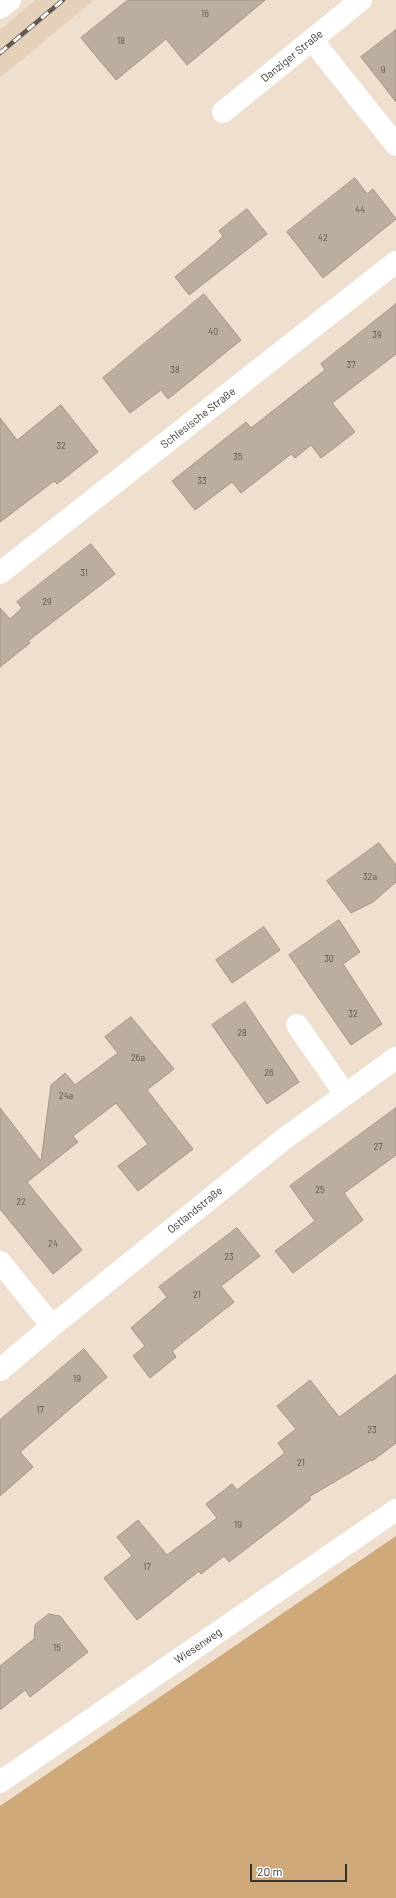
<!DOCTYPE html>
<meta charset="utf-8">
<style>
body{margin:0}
#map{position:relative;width:396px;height:1898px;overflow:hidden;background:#eedfce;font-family:Barlow,sans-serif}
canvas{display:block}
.scale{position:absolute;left:250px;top:1864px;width:97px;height:18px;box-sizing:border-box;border:2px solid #38322c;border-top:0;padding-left:5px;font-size:12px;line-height:14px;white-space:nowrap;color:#38322c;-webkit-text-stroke:3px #fff;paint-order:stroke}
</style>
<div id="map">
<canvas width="396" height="1898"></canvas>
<div class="scale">20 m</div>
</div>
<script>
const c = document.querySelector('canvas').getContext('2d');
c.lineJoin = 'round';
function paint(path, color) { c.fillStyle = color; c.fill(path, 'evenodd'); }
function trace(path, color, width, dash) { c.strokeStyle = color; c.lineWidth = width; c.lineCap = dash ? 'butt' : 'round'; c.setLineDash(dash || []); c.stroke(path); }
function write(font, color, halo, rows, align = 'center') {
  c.font = font + ' Barlow,sans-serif'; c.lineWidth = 3; c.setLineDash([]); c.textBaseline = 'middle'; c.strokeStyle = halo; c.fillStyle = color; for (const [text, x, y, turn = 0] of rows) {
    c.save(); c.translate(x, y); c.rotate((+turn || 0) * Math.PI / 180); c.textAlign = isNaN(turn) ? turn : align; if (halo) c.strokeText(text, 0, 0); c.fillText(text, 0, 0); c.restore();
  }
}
paint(new Path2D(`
 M35 0H94L0 78V30Z`), '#e5d1ba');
paint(new Path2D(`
 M396 1536V1898H0V1806Z`), '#d0a97b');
const building = new Path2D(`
 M128 0H265L187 65 166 39 116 80 81 38Z
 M396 30V102L361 57Z
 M355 178 367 194 373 189 396 219 323 278 287 232Z
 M247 209 267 234 189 295 175 277 215 244 223 236 219 231Z
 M204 294 241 340 168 399 161 390 130 413 103 378Z
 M396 304V354L332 403 355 432 321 458 311 445 295 458 291 454 241 493 232 482 195 510 172 481 246 422 251 428 325 370 321 364Z
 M61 405 98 452 57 484 54 481 0 522V418L17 440Z
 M91 544 115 574 28 641 30 643 0 667V608L10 619 22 608 17 602Z
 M379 843 396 865V882L373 902 351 913 327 881Z
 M339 920 360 952 343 964 382 1024 351 1045 289 955Z
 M264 927 280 950 232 983 216 960Z
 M245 1002 299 1082 267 1104 212 1025Z
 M131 1017 174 1069 147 1090 193 1149 138 1191 118 1166 148 1144 116 1103 73 1136 78 1142 27 1182 82 1250 53 1274 0 1209V1108L41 1161 51 1085 65 1073 75 1085 118 1053 105 1037Z
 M396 1108V1155L344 1193 363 1220 293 1273 275 1251 315 1221 290 1186Z
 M237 1228 260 1256 221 1286 234 1302 172 1351 176 1357 150 1378 133 1356 145 1346 131 1328 167 1297 159 1287Z
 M84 1349 107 1377 20 1452 33 1467 0 1496V1420Z
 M396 1375V1443L372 1461 371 1460 309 1497 311 1499 229 1562 224 1556 201 1574 199 1571 137 1620 104 1578 132 1556 117 1537 138 1520 167 1555 217 1518 206 1504 232 1484 237 1490 285 1453 278 1443 296 1429 277 1406 310 1380 339 1417Z
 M49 1614 60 1616 88 1652 30 1697 25 1690 0 1710V1666L34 1639 35 1625Z`);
paint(building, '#bcae9e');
trace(building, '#a29484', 1);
trace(new Path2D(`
 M0 8 10 0
 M312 40 396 145
 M223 112 361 0
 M0 573 396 262
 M297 1025 345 1094
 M0 1262 52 1326
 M0 1370 52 1326 284 1139 396 1058
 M0 1782 396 1510`), '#fff', 22);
const rail = new Path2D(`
 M0 53 63 0`);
trace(rail, '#635b52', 4.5);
trace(rail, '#fff', 3, [9]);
write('9px', '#595148', null, [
 ["16",205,14],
 ["18",121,41],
 ["9",383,70],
 ["44",360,210],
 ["42",323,238],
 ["40",213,332],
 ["39",377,335],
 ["37",351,365],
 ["38",175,370],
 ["32",61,446],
 ["35",238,457],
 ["33",202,481],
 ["31",84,573],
 ["29",47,602],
 ["32a",370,877],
 ["30",329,959],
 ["32",353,1014],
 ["28",242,1033],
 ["26a",138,1058],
 ["26",269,1073],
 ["24a",66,1096],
 ["27",378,1147],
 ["25",320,1190],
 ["22",21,1202],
 ["24",53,1244],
 ["23",229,1257],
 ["21",197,1295],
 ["19",77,1379],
 ["17",40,1410],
 ["23",372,1430],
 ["21",301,1463],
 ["19",238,1525],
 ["17",147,1567],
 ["15",57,1648]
]);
write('11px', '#38322c', '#fff', [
 ["Danziger Straße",292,56,-39],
 ["Schlesische Straße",198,418,-38],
 ["Ostlandstraße",195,1210,-39],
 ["Wiesenweg",198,1646,-34]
]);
</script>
